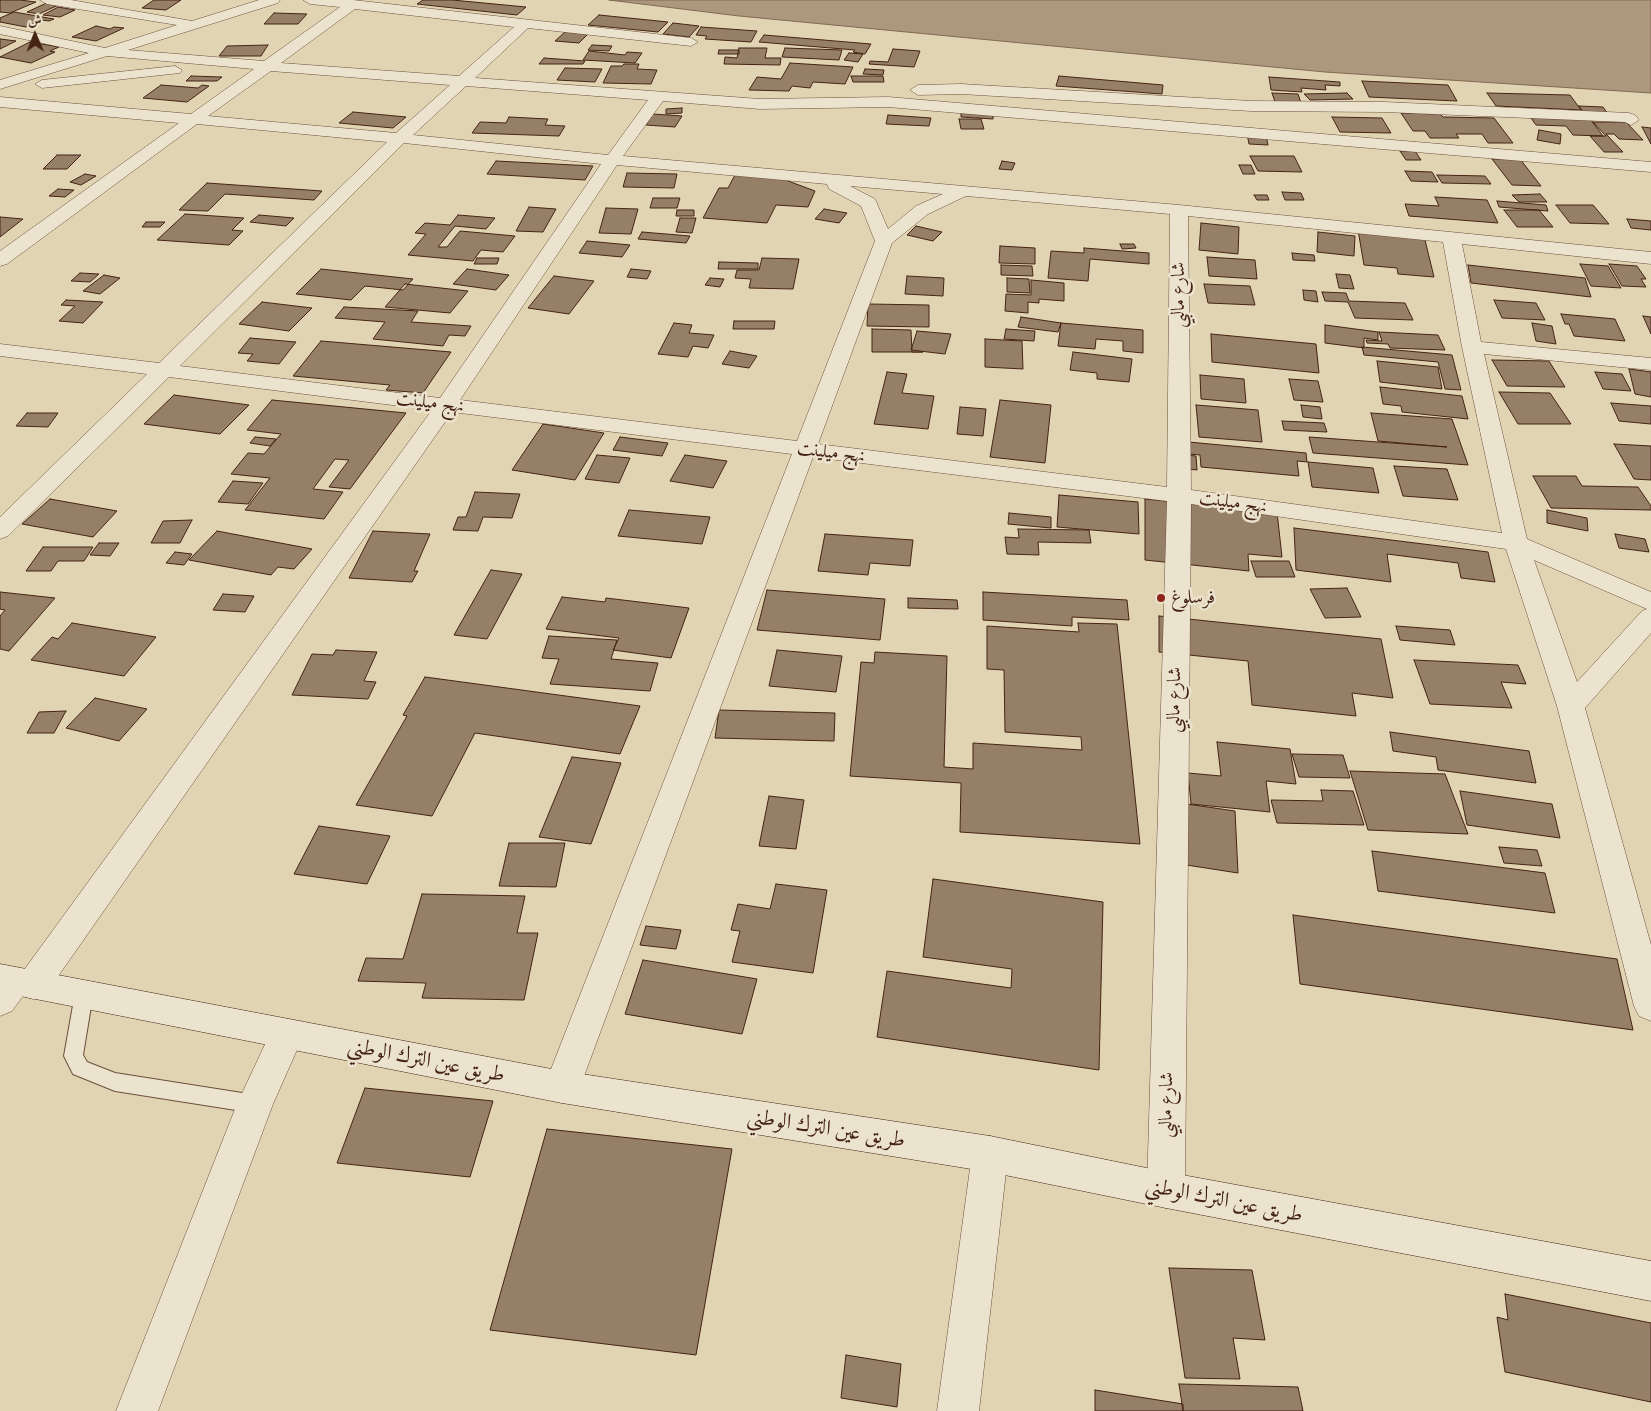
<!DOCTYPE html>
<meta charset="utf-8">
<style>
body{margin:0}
#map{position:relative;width:1651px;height:1411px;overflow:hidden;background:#e0d4b3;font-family:"Gentium Book Plus",Amiri,serif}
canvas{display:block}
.north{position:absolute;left:10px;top:10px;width:50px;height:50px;-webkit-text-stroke:4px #ebe3ce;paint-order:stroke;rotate:359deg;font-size:14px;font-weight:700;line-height:20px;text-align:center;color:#452314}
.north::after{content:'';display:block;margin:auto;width:18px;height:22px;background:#452314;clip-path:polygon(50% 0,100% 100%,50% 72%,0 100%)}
</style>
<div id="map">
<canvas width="1651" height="1411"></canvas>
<div class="north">ش</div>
</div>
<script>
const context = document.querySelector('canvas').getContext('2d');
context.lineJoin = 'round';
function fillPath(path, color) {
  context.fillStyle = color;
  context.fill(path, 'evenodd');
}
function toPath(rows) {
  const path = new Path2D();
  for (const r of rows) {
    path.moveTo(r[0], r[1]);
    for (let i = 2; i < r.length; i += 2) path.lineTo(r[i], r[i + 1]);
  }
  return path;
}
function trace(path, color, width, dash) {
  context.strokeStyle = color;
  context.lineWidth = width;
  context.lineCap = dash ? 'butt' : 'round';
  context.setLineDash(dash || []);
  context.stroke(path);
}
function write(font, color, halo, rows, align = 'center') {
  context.font = font + ' "Gentium Book Plus",Amiri,serif';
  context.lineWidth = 5;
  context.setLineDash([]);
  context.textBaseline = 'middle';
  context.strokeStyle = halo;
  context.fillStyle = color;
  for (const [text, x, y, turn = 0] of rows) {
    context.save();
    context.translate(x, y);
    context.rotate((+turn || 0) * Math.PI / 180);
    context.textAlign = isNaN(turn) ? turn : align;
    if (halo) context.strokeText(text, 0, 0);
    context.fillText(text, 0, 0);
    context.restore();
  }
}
const water = toPath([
 [609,0,1651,0,1651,93,1325,72,739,16,609,0]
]);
const building = toPath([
 [0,0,20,0,36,2,10,13,0,12,0,0],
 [53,0,65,2,39,14,27,12,53,0],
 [154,0,181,0,166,10,142,8,154,0],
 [423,0,452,0,526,7,517,15,417,4,423,0],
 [58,7,75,10,60,17,43,15,58,7],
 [14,12,54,19,49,21,42,20,26,27,0,22,0,18,14,12],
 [274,13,307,14,298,24,264,24,274,13],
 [599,15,668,22,658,32,588,25,599,15],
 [673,23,699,26,689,37,663,34,673,23],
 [96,26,110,29,114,27,124,28,96,41,72,37,96,26],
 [701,27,757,31,751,42,705,39,707,36,696,35,701,27],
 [565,32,588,34,579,43,555,41,565,32],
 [764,35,871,44,865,54,853,52,855,50,759,42,764,35],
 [0,39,16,41,0,49,0,39],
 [30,42,59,47,50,51,55,52,31,63,0,57,30,42],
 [268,45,261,56,219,56,227,46,268,45],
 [592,45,612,46,609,51,588,50,592,45],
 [739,48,767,48,765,58,781,58,780,65,724,64,725,57,737,58,739,48],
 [785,48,842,50,839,60,782,57,785,48],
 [893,49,920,51,914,67,869,64,870,61,888,62,893,49],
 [719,50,739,50,739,54,718,54,719,50],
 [589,51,625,55,627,52,642,53,635,63,583,60,589,51],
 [849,53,863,54,858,62,844,60,849,53],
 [544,58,585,61,583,64,539,64,544,58],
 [790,63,853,67,845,84,813,82,810,88,792,86,789,91,749,90,757,77,781,79,790,63],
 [624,64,639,64,637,69,657,70,651,84,603,83,611,66,622,66,624,64],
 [565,68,602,69,595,82,557,80,565,68],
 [865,69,884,70,883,75,863,74,865,69],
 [191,76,222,77,217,81,186,81,191,76],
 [851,76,883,76,884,82,853,82,851,76],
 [1059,76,1163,85,1162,94,1056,86,1059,76],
 [1269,77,1340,82,1340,86,1325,85,1326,90,1301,88,1302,92,1271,90,1269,77],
 [1362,81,1448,85,1457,101,1369,97,1362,81],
 [161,85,198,88,202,85,209,86,187,102,143,98,161,85],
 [1272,93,1298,94,1301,103,1275,102,1272,93],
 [1347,93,1353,99,1310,100,1304,94,1347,93],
 [1487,93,1570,95,1581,110,1496,106,1487,93],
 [1579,106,1603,107,1608,114,1584,113,1579,106],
 [682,108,682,113,666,114,666,109,682,108],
 [353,112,406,117,393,128,339,123,353,112],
 [961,112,993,114,993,119,961,117,961,112],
 [1401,113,1440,114,1443,117,1494,118,1513,143,1488,143,1482,134,1456,134,1459,138,1430,138,1425,131,1413,131,1401,113],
 [653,114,682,116,675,127,646,125,653,114],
 [888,115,931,118,929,126,886,124,888,115],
 [509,117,548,119,545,125,565,126,559,136,472,133,480,122,506,123,509,117],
 [1332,117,1382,118,1391,133,1340,132,1332,117],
 [1531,118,1591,120,1603,136,1573,135,1566,126,1536,125,1531,118],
 [959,119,981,119,984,129,961,129,959,119],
 [1593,122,1626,122,1643,140,1619,139,1614,134,1606,134,1623,152,1604,152,1590,136,1606,136,1593,122],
 [1642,127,1651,128,1651,144,1642,127],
 [1539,130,1561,134,1560,144,1537,140,1539,130],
 [1247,134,1266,135,1268,145,1249,144,1247,134],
 [1400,151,1415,151,1421,160,1406,160,1400,151],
 [57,155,81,155,67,169,43,169,57,155],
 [1250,156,1294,156,1302,172,1258,171,1250,156],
 [1492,159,1520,159,1541,186,1512,185,1492,159],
 [496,161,593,166,585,180,487,174,496,161],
 [1002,161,1015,163,1012,170,999,169,1002,161],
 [1239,165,1251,165,1255,174,1243,174,1239,165],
 [1405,171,1432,172,1438,182,1411,181,1405,171],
 [627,173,677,174,674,188,623,187,627,173],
 [85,174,96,176,81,185,70,182,85,174],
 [735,175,780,178,815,191,808,207,776,205,767,223,703,218,719,188,728,188,735,175],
 [1437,175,1485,176,1491,184,1442,183,1437,175],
 [207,183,322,191,314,200,225,194,208,211,179,210,207,183],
 [58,189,74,190,65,197,49,196,58,189],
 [1282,192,1301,193,1304,200,1285,200,1282,192],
 [1540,194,1547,202,1519,202,1512,195,1540,194],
 [1254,195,1267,195,1269,200,1257,200,1254,195],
 [1435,197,1487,200,1498,223,1409,216,1405,204,1439,206,1435,197],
 [653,198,680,198,677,208,650,208,653,198],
 [1497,201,1546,205,1548,211,1499,207,1497,201],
 [1556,205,1593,205,1609,224,1570,223,1556,205],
 [529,207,556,209,543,232,516,231,529,207],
 [606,208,638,209,631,234,599,233,606,208],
 [824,209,847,213,839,223,815,219,824,209],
 [677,210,694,210,694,216,676,216,677,210],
 [1504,210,1539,210,1553,227,1517,227,1504,210],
 [185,214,244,218,232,230,243,231,229,245,157,240,185,214],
 [259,215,294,218,286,226,250,222,259,215],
 [458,215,495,218,486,229,455,226,438,247,447,247,460,231,515,236,503,252,481,250,473,261,408,255,426,234,415,233,425,223,450,225,458,215],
 [0,217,23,219,0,237,0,217],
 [680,218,696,218,692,233,676,232,680,218],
 [1627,219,1651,221,1651,230,1631,228,1627,219],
 [146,222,165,222,160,227,142,227,146,222],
 [1201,223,1239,227,1238,254,1199,250,1201,223],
 [916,226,942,232,933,241,907,235,916,226],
 [1358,230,1424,236,1434,277,1398,274,1397,268,1364,265,1358,230],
 [642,232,690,236,686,243,638,239,642,232],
 [1318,232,1355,236,1354,256,1317,252,1318,232],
 [587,241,630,245,622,257,579,253,587,241],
 [1120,244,1134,244,1136,248,1122,249,1120,244],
 [1000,246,1035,248,1035,264,999,263,1000,246],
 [1084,248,1149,253,1149,264,1090,259,1088,281,1048,278,1051,251,1084,253,1084,248],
 [1292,253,1314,255,1315,261,1293,260,1292,253],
 [1207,257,1255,260,1257,279,1209,276,1207,257],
 [477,258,499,258,497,264,474,264,477,258],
 [762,258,799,259,793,289,749,288,751,279,735,278,737,270,759,270,762,258],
 [719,262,758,263,758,269,718,269,719,262],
 [1580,264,1608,266,1621,288,1591,286,1580,264],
 [1609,264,1637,266,1646,279,1641,279,1646,287,1622,286,1609,264],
 [1001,265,1032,266,1033,276,1001,275,1001,265],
 [1468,265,1585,278,1591,297,1471,283,1468,265],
 [321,269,413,279,403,290,365,286,351,300,296,294,321,269],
 [467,269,509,275,496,290,453,284,467,269],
 [631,269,651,271,647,279,627,277,631,269],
 [80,273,99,274,90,282,71,281,80,273],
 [1336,274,1350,275,1354,289,1339,288,1336,274],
 [104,275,120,278,100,294,83,291,104,275],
 [554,276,594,281,569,314,528,308,554,276],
 [907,276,944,278,943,296,905,294,907,276],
 [710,278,724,279,720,287,705,285,710,278],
 [1007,278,1029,279,1030,293,1007,292,1007,278],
 [1031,280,1064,283,1064,301,1039,299,1039,303,1028,302,1028,313,1005,311,1006,294,1031,295,1031,280],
 [405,284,468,291,450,313,385,307,405,284],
 [1204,284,1250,286,1255,305,1208,303,1204,284],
 [1303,290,1316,291,1318,302,1304,300,1303,290],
 [1322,292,1346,293,1349,301,1405,303,1413,320,1355,318,1348,302,1325,301,1322,292],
 [66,300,103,302,83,323,59,321,75,306,61,305,66,300],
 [1494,300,1536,303,1545,320,1502,318,1494,300],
 [262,302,312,308,289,331,239,324,262,302],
 [868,304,929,305,929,327,867,326,868,304],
 [344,307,418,311,411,322,471,326,465,336,449,335,443,346,373,339,385,322,335,318,344,307],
 [1561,314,1615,319,1625,341,1574,336,1569,324,1565,324,1561,314],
 [1643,316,1651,317,1651,334,1643,316],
 [1021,317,1061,323,1058,332,1018,327,1021,317],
 [734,321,775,321,774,329,733,329,734,321],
 [674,323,692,325,689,333,714,335,708,348,693,346,688,357,658,354,674,323],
 [1061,323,1143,330,1143,353,1123,351,1123,341,1096,339,1095,349,1058,346,1061,323],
 [1532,323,1552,326,1556,344,1536,341,1532,323],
 [1325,325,1378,332,1378,340,1364,338,1364,348,1325,343,1325,325],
 [872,329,911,330,912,352,923,352,872,352,872,329],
 [1006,329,1035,331,1034,341,1004,339,1006,329],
 [917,331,951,334,945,354,911,350,917,331],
 [1379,332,1438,335,1445,350,1390,348,1388,344,1367,343,1366,340,1382,341,1379,332],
 [1211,334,1316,344,1319,373,1212,362,1211,334],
 [250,338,296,342,279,364,247,361,253,354,238,353,250,338],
 [985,339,1022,341,1023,369,985,367,985,339],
 [321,341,451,352,423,393,386,390,390,385,293,376,321,341],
 [1362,347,1452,355,1461,390,1445,389,1438,362,1364,355,1362,347],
 [730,351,757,356,749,368,722,364,730,351],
 [1073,352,1132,359,1129,382,1097,379,1097,373,1070,370,1073,352],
 [1492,360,1549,361,1565,387,1507,386,1492,360],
 [1377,361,1438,367,1442,389,1380,382,1377,361],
 [1629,369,1651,372,1651,397,1635,394,1629,369],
 [887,372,907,374,902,393,934,396,928,429,874,424,887,372],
 [1595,372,1622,374,1631,391,1603,389,1595,372],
 [1200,375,1244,379,1246,403,1201,399,1200,375],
 [1289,379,1318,381,1323,402,1294,400,1289,379],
 [1380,387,1462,396,1468,419,1402,412,1401,406,1383,404,1380,387],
 [1499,392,1550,393,1571,424,1518,424,1499,392],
 [174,395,249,405,220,434,144,424,174,395],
 [272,400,406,413,350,489,329,487,349,460,335,459,313,489,343,492,324,519,245,510,270,478,231,474,248,453,264,454,281,434,247,430,272,400],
 [1000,400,1051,405,1045,463,990,457,1000,400],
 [1611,403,1651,406,1651,424,1619,421,1611,403],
 [1196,405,1258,410,1262,442,1199,437,1196,405],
 [1301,405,1320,407,1322,419,1303,417,1301,405],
 [960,407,986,409,983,436,957,434,960,407],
 [27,413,58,413,48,427,16,426,27,413],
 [1371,413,1452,419,1468,465,1313,453,1309,437,1447,447,1378,441,1371,413],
 [1282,421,1324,423,1327,432,1284,430,1282,421],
 [543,424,604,433,575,480,512,470,543,424],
 [255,437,276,439,270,446,250,443,255,437],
 [620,437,668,443,662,456,613,450,620,437],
 [1178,441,1306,453,1307,462,1297,461,1299,476,1201,467,1200,455,1179,453,1178,441],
 [1614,444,1651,446,1651,480,1634,479,1614,444],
 [597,455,630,458,619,483,585,479,597,455],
 [685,455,727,461,713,488,670,481,685,455],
 [1186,455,1196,456,1197,470,1187,469,1186,455],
 [1308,462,1373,468,1379,493,1312,487,1308,462],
 [1394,466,1447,469,1458,500,1403,496,1394,466],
 [1533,476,1576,476,1582,486,1638,487,1651,506,1651,510,1551,508,1533,476],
 [233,481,263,483,248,504,218,502,233,481],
 [475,492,520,494,512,518,483,517,478,531,453,530,458,517,466,517,475,492],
 [1059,495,1138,502,1139,534,1057,527,1059,495],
 [50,499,117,511,93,537,22,524,50,499],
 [1145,499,1277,512,1282,557,1248,554,1249,571,1145,560,1145,499],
 [629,510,710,517,702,544,618,536,629,510],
 [1547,510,1587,518,1588,531,1547,523,1547,510],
 [1009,513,1051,517,1051,528,1008,524,1009,513],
 [192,520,180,543,151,543,163,521,192,520],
 [1294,528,1488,552,1495,582,1461,578,1458,563,1387,554,1391,582,1296,570,1294,528],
 [1018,529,1089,530,1091,543,1038,542,1039,555,1007,554,1005,537,1019,538,1018,529],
 [217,531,312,549,294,569,278,567,271,575,189,560,217,531],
 [373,531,430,534,414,571,418,571,412,582,349,578,373,531],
 [825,534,913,540,910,566,870,563,868,575,818,571,825,534],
 [1615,534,1645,539,1649,552,1619,548,1615,534],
 [99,543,119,543,110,556,90,555,99,543],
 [43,547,93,547,84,561,58,561,51,571,26,571,43,547],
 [175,552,192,554,184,565,166,563,175,552],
 [1251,561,1289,561,1295,577,1256,577,1251,561],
 [491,570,522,574,487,639,454,635,491,570],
 [1347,588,1361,617,1325,618,1310,589,1347,588],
 [767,590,885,599,880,640,757,630,767,590],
 [0,592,55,598,9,651,0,649,0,616,5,610,0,609,0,592],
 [983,592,1127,600,1129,620,1072,617,1072,626,983,620,983,592],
 [223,594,254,596,245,612,213,610,223,594],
 [562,597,605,602,606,598,689,608,671,658,613,650,619,638,546,629,562,597],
 [908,598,957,600,958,609,908,608,908,598],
 [1159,616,1381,639,1393,698,1352,693,1356,716,1252,705,1248,661,1159,652,1159,616],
 [72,623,156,637,124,676,31,660,52,637,58,639,72,623],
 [1078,623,1117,624,1140,844,960,832,961,783,850,776,861,662,874,663,875,652,947,656,944,767,973,769,973,743,1082,750,1081,737,1005,732,1004,670,987,669,987,626,1079,632,1078,623],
 [1396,626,1450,630,1455,645,1400,640,1396,626],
 [549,636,617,640,611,659,658,663,650,691,550,684,559,659,542,658,549,636],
 [336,650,377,652,364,681,376,682,368,699,292,695,312,654,333,655,336,650],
 [777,650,842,656,836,692,769,686,777,650],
 [1414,660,1518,665,1526,684,1501,682,1512,708,1430,704,1414,660],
 [425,677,640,706,620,754,475,733,432,816,356,805,407,716,403,715,425,677],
 [95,698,147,709,119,741,66,728,95,698],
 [719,710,835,713,834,741,715,738,719,710],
 [66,711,54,733,27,733,39,712,66,711],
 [1390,732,1529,751,1536,783,1438,770,1436,757,1393,751,1390,732],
 [1217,742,1290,749,1296,784,1266,781,1270,812,1191,804,1188,773,1221,776,1217,742],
 [1292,754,1343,755,1350,778,1299,777,1292,754],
 [572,757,621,763,591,844,539,837,572,757],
 [1350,771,1445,774,1468,834,1368,830,1350,771],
 [1321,790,1353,791,1364,825,1277,823,1271,800,1323,801,1321,790],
 [1460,791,1552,804,1560,838,1467,825,1460,791],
 [769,796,804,800,796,849,759,846,769,796],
 [1180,803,1235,811,1238,873,1180,864,1180,803],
 [319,826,390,836,367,884,294,874,319,826],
 [509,843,565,843,556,887,499,886,509,843],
 [1499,847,1537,850,1542,866,1504,863,1499,847],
 [1372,851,1545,873,1555,913,1378,891,1372,851],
 [933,879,1103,902,1099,1070,877,1037,887,971,1011,988,1012,969,923,957,933,879],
 [776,884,827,890,813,973,732,962,740,931,731,930,738,904,770,909,776,884],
 [422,894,525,896,517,933,538,933,524,1000,422,998,426,983,358,981,366,958,403,959,422,894],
 [1293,915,1617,959,1633,1030,1300,984,1293,915],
 [646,926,681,930,676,949,640,945,646,926],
 [643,960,757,979,742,1034,625,1014,643,960],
 [365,1088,493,1101,470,1177,337,1163,365,1088],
 [547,1129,732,1149,696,1355,490,1330,547,1129],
 [1169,1268,1252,1270,1265,1340,1233,1338,1240,1379,1185,1378,1169,1268],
 [1505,1294,1651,1323,1651,1402,1505,1372,1497,1317,1508,1320,1505,1294],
 [846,1355,901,1364,897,1407,841,1398,846,1355],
 [1179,1384,1298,1387,1303,1411,1183,1411,1179,1384],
 [1095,1390,1183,1404,1183,1411,1095,1411,1095,1390]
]);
const lane = toPath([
 [84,986,90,988,93,994,83,1055,87,1062,115,1073,255,1095,262,1098,265,1104,262,1110,255,1113,115,1091,73,1074,64,1056,75,994,78,988,84,986]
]);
const street = toPath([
 [40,0,71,0,192,21,259,0,280,0,278,3,128,50,264,61,340,7,310,4,303,0,353,0,691,38,698,42,691,46,528,28,475,78,760,99,888,97,1651,162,1651,172,888,107,760,109,663,101,623,156,1179,205,1651,252,1651,264,1462,244,1481,342,1651,358,1651,370,1484,354,1527,539,1651,592,1651,633,1585,708,1651,945,1651,1021,1639,1016,1634,1006,1557,706,1506,549,1191,504,1185,1190,1179,1203,1166,1208,1153,1203,1147,1190,1167,501,813,457,580,1087,574,1098,562,1103,550,1098,544,1087,792,454,452,412,45,995,33,999,23,996,12,1011,0,1016,0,974,2,971,14,967,24,970,432,410,169,377,8,536,0,539,0,517,147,374,0,356,0,344,159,363,387,142,197,124,7,264,0,266,0,251,179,123,0,107,0,97,191,114,254,69,107,56,0,89,0,80,89,53,0,34,0,26,105,48,177,25,47,4,40,0],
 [355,9,514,27,459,76,281,63,355,9],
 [271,71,450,85,396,133,208,116,271,71],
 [466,86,648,100,608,155,413,135,466,86],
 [404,143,601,164,440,398,180,366,404,143],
 [617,165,827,184,829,189,861,206,875,241,797,441,460,400,617,165],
 [850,186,943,194,916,206,888,229,875,199,850,186],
 [966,196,1170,214,1167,487,818,444,892,243,928,214,966,196],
 [1188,216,1443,242,1462,347,1502,533,1191,490,1188,216],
 [1534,560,1647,609,1642,611,1577,682,1534,560],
 [175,66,182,70,180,73,42,88,35,84,42,80,175,66],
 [961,84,1251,101,1384,102,1629,113,1635,115,1639,120,1631,125,1625,122,1384,112,1251,111,961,94,918,95,910,90,918,85,961,84],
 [287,1019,299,1023,304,1034,273,1104,158,1411,116,1411,237,1104,275,1023,287,1019],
 [990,1136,1003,1142,1008,1154,979,1411,937,1411,972,1154,977,1142,990,1136]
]);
const secondary = toPath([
 [0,964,562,1071,990,1136,1166,1172,1651,1261,1651,1301,1166,1208,990,1172,562,1103,0,992,0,964]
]);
const markers = [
 [1161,598,5,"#8f2418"]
];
const streetNames = [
 ["شارع مالبي",1179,295,-90],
 ["نهج ميلينت",430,403,7],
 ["نهج ميلينت",831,453,7],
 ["نهج ميلينت",1233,503,8],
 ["شارع مالبي",1175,700,-89],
 ["شارع مالبي",1167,1105,-89]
];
const poiNames = [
 ["فرسلوغ",1171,598]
];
const nearStreetnames = [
 ["طريق عين الترك الوطني",426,1061,11],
 ["طريق عين الترك الوطني",826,1129,9],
 ["طريق عين الترك الوطني",1224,1201,11]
];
fillPath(water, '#ab987d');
trace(water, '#826953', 1);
fillPath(building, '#967f67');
trace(building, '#452314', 1);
trace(lane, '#6c4f3c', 2);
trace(street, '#6c4f3c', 1);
trace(secondary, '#452314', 1);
fillPath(lane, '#ebe3ce');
fillPath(street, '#ebe3ce');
fillPath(secondary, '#ebe3ce');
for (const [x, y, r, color] of markers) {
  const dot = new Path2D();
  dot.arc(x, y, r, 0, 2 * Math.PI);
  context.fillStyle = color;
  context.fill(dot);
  trace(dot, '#ebe3ce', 2);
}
write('19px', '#452314', '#ebe3ce', streetNames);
write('19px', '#452314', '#ebe3ce', poiNames, 'left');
write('22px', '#452314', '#ebe3ce', nearStreetnames);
</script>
